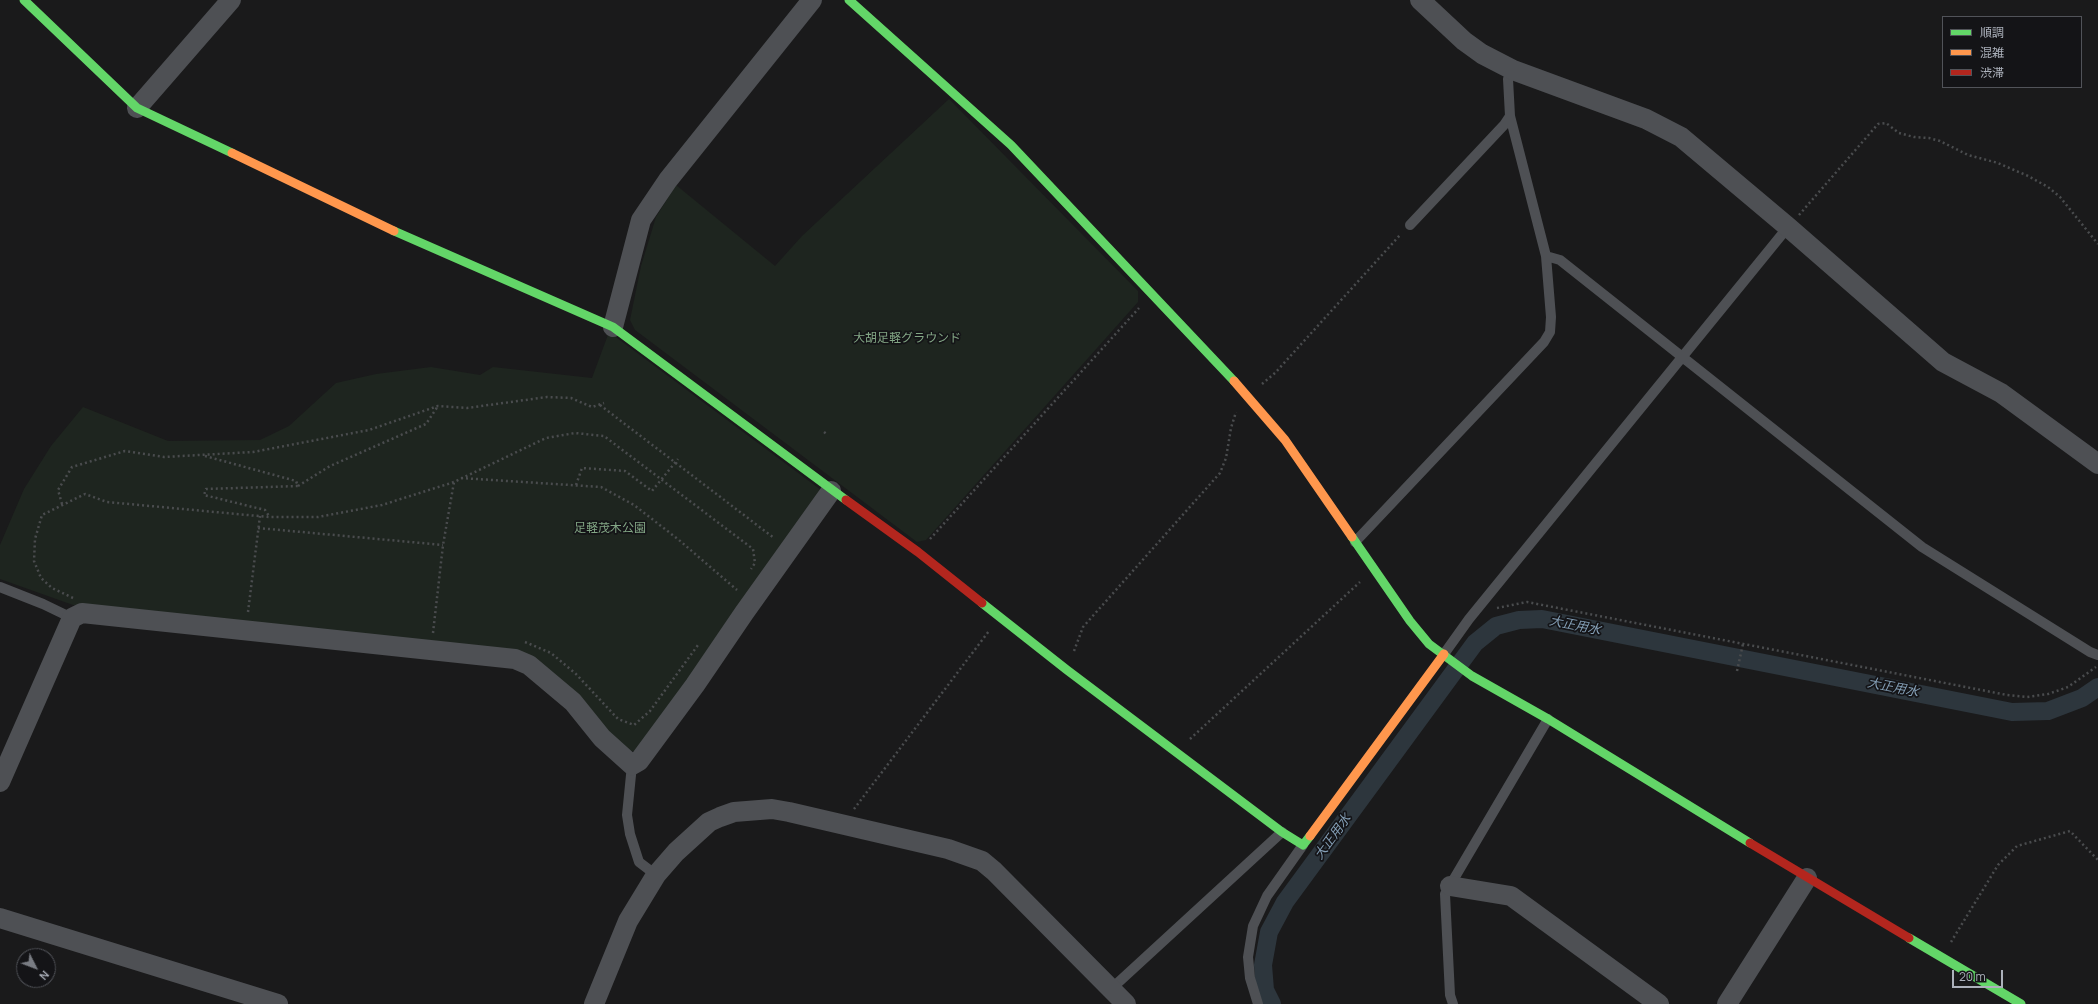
<!DOCTYPE html>
<meta charset="utf-8">
<style>
body{margin:0}
#map{position:relative;width:2098px;height:1004px;overflow:hidden;background:#1a1a1b;font-family:Manrope,"Noto Sans JP",sans-serif}
canvas{display:block}
.legend{position:absolute;left:1942px;top:16px;width:140px;height:72px;box-sizing:border-box;background:#141417;border:1px solid #515359;margin:0;padding:5px 7px;list-style:none;font-size:12px;color:#acb1bb}
.legend li{display:flex;align-items:center;gap:8px;height:20px}
.legend b{width:20px;border:1px solid #515359}
.north{position:absolute;left:16px;top:948px;width:40px;height:40px;box-sizing:border-box;background:#141417;border:1px solid #515359;border-radius:50%;rotate:132deg;font-size:11px;font-weight:700;line-height:16px;text-align:center;color:#acb1bb}
.north::after{content:'';display:block;margin:auto;width:14px;height:18px;background:#797c83;clip-path:polygon(50% 0,100% 100%,50% 72%,0 100%)}
.scale{position:absolute;left:1952px;top:970px;width:51px;height:18px;box-sizing:border-box;border:2px solid #acb1bb;border-top:0;padding-left:5px;font-size:12px;line-height:14px;white-space:nowrap;color:#acb1bb;-webkit-text-stroke:3px #141417;paint-order:stroke}
</style>
<div id="map">
<canvas width="2098" height="1004"></canvas>
<ul class="legend">
<li><b style="height:5px;background:#63d668"></b>順調</li>
<li><b style="height:5px;background:#ff974d"></b>混雑</li>
<li><b style="height:5px;background:#b3261e"></b>渋滞</li>
</ul>
<div class="north">N</div>
<div class="scale">20 m</div>
</div>
<script>
const context = document.querySelector('canvas').getContext('2d');
context.lineJoin = 'round';
function fillPath(path, color) {
  context.fillStyle = color;
  context.fill(path, 'evenodd');
}
function toPath(rows) {
  const path = new Path2D();
  for (const r of rows) {
    path.moveTo(r[0], r[1]);
    for (let i = 2; i < r.length; i += 2) path.lineTo(r[i], r[i + 1]);
  }
  return path;
}
function trace(path, color, width, dash) {
  context.strokeStyle = color;
  context.lineWidth = width;
  context.lineCap = dash ? 'butt' : 'round';
  context.setLineDash(dash || []);
  context.stroke(path);
}
function write(font, color, halo, rows, align = 'center') {
  context.font = font + ' Manrope,"Noto Sans JP",sans-serif';
  context.lineWidth = 3.5;
  context.setLineDash([]);
  context.textBaseline = 'middle';
  context.strokeStyle = halo;
  context.fillStyle = color;
  for (const [text, x, y, turn = 0] of rows) {
    context.save();
    context.translate(x, y);
    context.rotate((+turn || 0) * Math.PI / 180);
    context.textAlign = isNaN(turn) ? turn : align;
    if (halo) context.strokeText(text, 0, 0);
    context.fillText(text, 0, 0);
    context.restore();
  }
}
const green = toPath([
 [949,99,1138,291,1138,302,926,540,917,542,635,330,630,320,641,266,656,217,676,185,775,266,802,236],
 [609,332,825,493,635,752,626,749,516,652,73,605,0,579,0,545,24,489,51,446,83,407,168,441,260,440,289,426,336,383,376,374,431,367,480,375,493,367,592,378]
]);
const canal = toPath([
 [1272,1004,1265,990,1263,965,1269,932,1285,902,1475,643,1496,626,1519,620,1542,619,2012,712,2048,711,2082,698,2098,687]
]);
const path = toPath([
 [1799,215,1878,124,1886,123,1899,133,1914,137,1929,138,1940,141,1968,155,1998,163,2028,176,2048,187,2060,197,2098,244],
 [1262,384,1275,373,1401,234],
 [600,405,774,538],
 [824,432,828,435],
 [205,456,296,481,298,486,206,489,204,495,265,510,269,516],
 [461,478,601,487,634,505,679,540,737,590],
 [576,485,582,468,625,471,652,491,678,459],
 [298,486,330,466,426,424,438,406],
 [62,504,58,490,72,467,125,451,164,457,253,452,369,430,438,406,467,408,547,397,571,398,592,407,604,403],
 [258,528,443,545],
 [930,539,1139,308],
 [73,598,52,588,41,578,34,561,35,539,42,515,85,494,107,502,269,517,318,517,382,505,454,482,546,438,575,433,604,436,753,549,755,563,751,569],
 [1497,608,1527,602,2007,695,2027,697,2048,694,2068,687,2096,667],
 [248,612,260,516],
 [433,633,443,545,454,482],
 [525,642,551,653,576,674,618,719,634,725,650,711,698,645],
 [1074,651,1083,627,1220,473,1226,458,1231,428,1236,412],
 [1737,671,1743,644],
 [1190,739,1360,582],
 [854,809,989,631],
 [1951,942,1998,865,2017,846,2070,831,2098,860]
]);
const lane = toPath([
 [1410,225,1504,125,1510,116],
 [1546,256,1560,260,1922,547,2090,652,2098,655],
 [1355,542,1544,342,1550,332,1551,317,1546,256,1510,116,1508,79,1513,70],
 [0,587,43,604,72,618],
 [1444,654,1469,619,1788,227],
 [632,765,627,815,630,834,639,862,656,875],
 [1110,990,1282,832],
 [1258,1004,1250,978,1248,957,1253,926,1267,896,1303,845],
 [1453,1004,1450,995,1445,894,1548,719]
]);
const street = toPath([
 [1420,0,1464,41,1482,54,1513,70,1646,119,1681,137,1788,227,1943,362,2001,393,2098,464],
 [137,108,231,0],
 [613,327,641,220,668,180,812,0],
 [0,782,72,618,82,613,515,659,529,665,573,702,602,738,632,765,639,761,695,685,744,613,831,491],
 [1450,886,1511,896,1659,1004],
 [0,918,278,1004],
 [594,1004,628,921,656,875,676,852,709,822,720,817,734,812,772,809,789,812,948,849,982,861,994,871,1126,1004],
 [1727,1004,1807,878]
]);
const fast = toPath([
 [24,0,137,108,232,153],
 [849,0,1011,145,1234,381],
 [394,231,613,327,846,500],
 [1352,537,1410,621,1429,644,1472,676,1548,719,1750,843],
 [982,603,1067,670,1282,832,1303,845,1310,836],
 [1909,938,2021,1004]
]);
const slow = toPath([
 [232,153,394,231],
 [1234,381,1285,440,1352,537],
 [1310,836,1444,654]
]);
const jam = toPath([
 [846,500,918,552,982,603],
 [1750,843,1909,938]
]);
const parkNames = [
 ["大胡足軽グラウンド",907,339],
 ["足軽茂木公園",610,529]
];
const waterNames = [
 ["大正用水",1575,626,11],
 ["大正用水",1893,688,11],
 ["大正用水",1333,837,-54]
];
fillPath(green, '#1e251f');
trace(canal, '#2d363d', 18);
trace(path, '#4a4c4e', 2.5, [2, 3]);
trace(lane, '#4e5054', 10);
trace(street, '#4e5054', 20);
trace(fast, '#63d668', 9);
trace(slow, '#ff974d', 9);
trace(jam, '#b3261e', 9);
write('12px', '#83a685', '#141417', parkNames);
write('italic 13px', '#849fb6', '#141417', waterNames);
</script>
